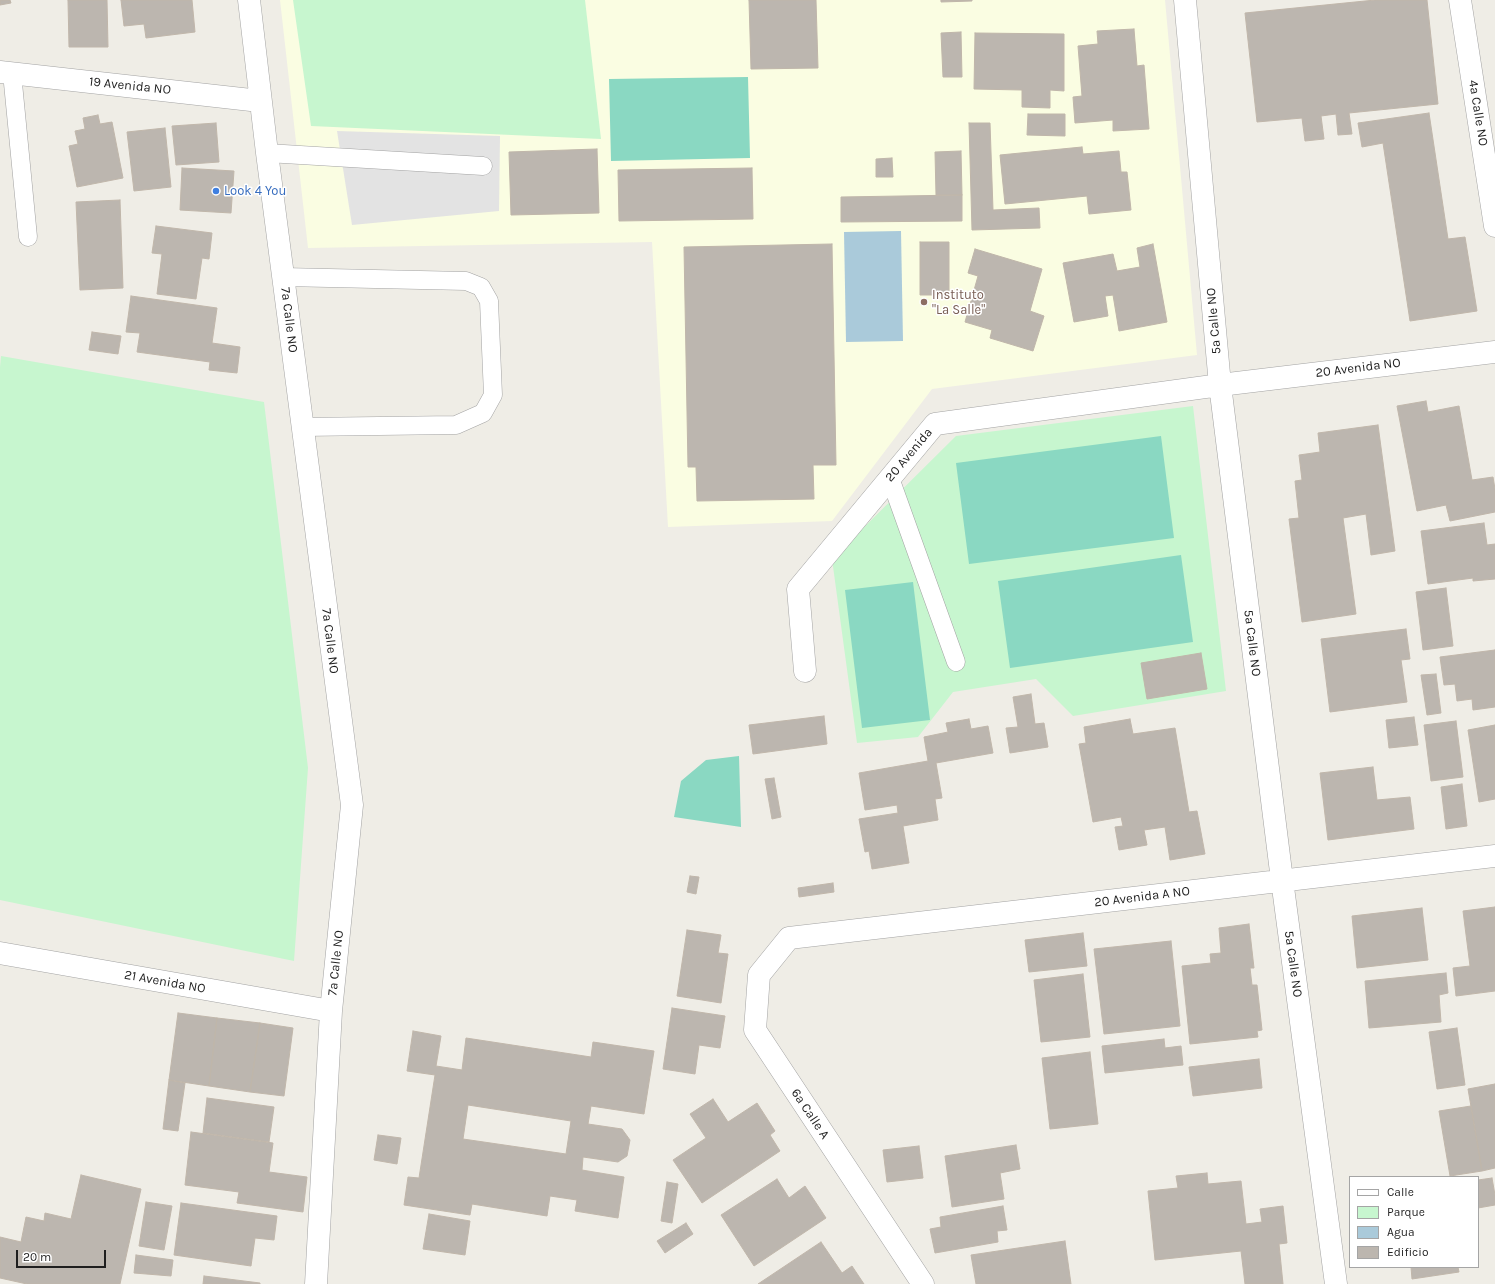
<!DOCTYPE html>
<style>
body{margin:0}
#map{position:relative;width:1495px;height:1284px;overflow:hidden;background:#efede6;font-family:Karla,sans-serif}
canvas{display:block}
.legend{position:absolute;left:1349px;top:1176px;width:130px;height:92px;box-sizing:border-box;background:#fff;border:1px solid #a5a5a5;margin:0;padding:5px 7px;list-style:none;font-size:12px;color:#1f1f1f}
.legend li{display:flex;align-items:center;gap:8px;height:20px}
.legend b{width:20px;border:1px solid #a5a5a5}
.scale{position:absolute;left:16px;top:1250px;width:90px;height:18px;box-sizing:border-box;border:2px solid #1f1f1f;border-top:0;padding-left:5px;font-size:12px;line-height:14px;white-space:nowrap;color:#1f1f1f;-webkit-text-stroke:3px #fff;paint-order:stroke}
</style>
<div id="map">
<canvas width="1495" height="1284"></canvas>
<ul class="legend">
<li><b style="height:5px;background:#fff"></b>Calle</li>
<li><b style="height:11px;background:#c7f6cf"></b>Parque</li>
<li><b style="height:11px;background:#aacada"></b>Agua</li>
<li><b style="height:11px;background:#bcb6af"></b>Edificio</li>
</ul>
<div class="scale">20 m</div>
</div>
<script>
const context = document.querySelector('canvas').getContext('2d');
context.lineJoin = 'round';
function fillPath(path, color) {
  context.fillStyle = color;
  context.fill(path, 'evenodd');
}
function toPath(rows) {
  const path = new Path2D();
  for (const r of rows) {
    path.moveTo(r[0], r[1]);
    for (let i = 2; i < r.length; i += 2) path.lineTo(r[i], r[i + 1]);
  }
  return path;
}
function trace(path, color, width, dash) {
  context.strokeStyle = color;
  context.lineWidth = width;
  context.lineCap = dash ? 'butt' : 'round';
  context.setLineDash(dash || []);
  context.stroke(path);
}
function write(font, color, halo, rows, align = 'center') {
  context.font = font + ' Karla,sans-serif';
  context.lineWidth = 3;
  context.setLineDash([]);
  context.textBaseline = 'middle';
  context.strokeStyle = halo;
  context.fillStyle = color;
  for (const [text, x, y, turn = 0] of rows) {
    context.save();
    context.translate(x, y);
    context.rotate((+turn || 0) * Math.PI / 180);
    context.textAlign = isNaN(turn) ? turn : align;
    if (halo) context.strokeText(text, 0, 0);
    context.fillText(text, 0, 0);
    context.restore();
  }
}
const education = toPath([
 [280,0,1165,0,1197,355,932,389,832,521,668,527,652,242,308,248]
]);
const park = toPath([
 [293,0,585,0,601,139,311,126],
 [1,356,264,402,308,768,294,961,0,900,0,367],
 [1193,406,1226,691,1073,716,1036,679,953,692,918,737,857,743,832,559,956,436]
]);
const pitch = toPath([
 [748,77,750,158,611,161,609,79],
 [1161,436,1174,538,969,564,956,463],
 [1181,555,1193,642,1010,668,998,581],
 [913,582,930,720,862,728,845,590],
 [739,756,741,827,674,817,681,781,706,760]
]);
const parking = toPath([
 [337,131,500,136,499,211,352,225]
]);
const water = toPath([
 [901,231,903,341,846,342,844,232]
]);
const building = toPath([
 [0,0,10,0,11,3,0,5,0,0],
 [68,0,107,0,108,47,69,47,68,0],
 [121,0,192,0,195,32,146,38,144,24,124,26,121,0],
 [749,0,816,0,818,68,751,69,749,0],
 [941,0,972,0,972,1,941,2,941,0],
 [1375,0,1427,0,1438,104,1349,113,1352,134,1338,135,1336,114,1321,116,1324,139,1305,141,1302,118,1257,122,1245,13,1375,0],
 [1134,29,1137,66,1144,65,1149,129,1113,131,1113,120,1075,123,1073,97,1082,96,1078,46,1098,44,1097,31,1134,29],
 [961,32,962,77,943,77,941,33,961,32],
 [975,33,1064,34,1064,91,1050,90,1050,108,1022,107,1022,90,974,89,975,33],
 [1429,113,1448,239,1465,237,1477,311,1410,321,1383,143,1362,147,1358,123,1429,113],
 [1028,114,1065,114,1065,136,1027,135,1028,114],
 [98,115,100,124,112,122,123,178,77,187,69,146,78,144,75,131,85,129,83,118,98,115],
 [216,123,219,162,176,165,172,126,216,123],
 [969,123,990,123,993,210,1039,208,1040,228,972,230,969,123],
 [165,128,171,187,134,191,127,132,165,128],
 [1082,147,1083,154,1119,151,1121,172,1127,172,1131,210,1089,214,1087,196,1005,204,1000,155,1082,147],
 [597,149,599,213,511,215,509,152,597,149],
 [961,151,962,195,936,195,935,152,961,151],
 [892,158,893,177,876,177,876,159,892,158],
 [182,168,234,171,231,213,180,210,182,168],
 [752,168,753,219,619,221,618,170,752,168],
 [962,195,962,221,841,222,841,197,962,195],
 [120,200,123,288,80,290,76,202,120,200],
 [156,226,212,233,209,259,202,258,196,299,157,294,162,254,152,253,156,226],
 [920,242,949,242,949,295,920,295,920,242],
 [832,244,836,465,813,465,814,499,697,501,696,467,688,467,684,247,832,244],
 [1153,244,1167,322,1119,331,1113,295,1105,296,1108,316,1074,322,1063,263,1113,254,1117,271,1140,267,1137,248,1153,244],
 [975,249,1042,269,1030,311,1044,316,1033,351,990,338,992,330,965,322,978,276,968,273,975,249],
 [131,296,217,308,212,343,240,347,237,373,209,370,210,362,137,352,140,333,126,332,131,296],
 [92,332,121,336,118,354,89,350,92,332],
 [1426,401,1428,412,1459,406,1472,480,1493,477,1495,489,1495,512,1450,521,1446,505,1417,511,1397,406,1426,401],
 [1378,425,1395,551,1371,555,1366,514,1343,518,1356,614,1302,622,1289,519,1299,518,1295,481,1302,480,1299,455,1320,452,1318,433,1378,425],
 [1484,523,1487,545,1495,544,1495,579,1473,581,1473,578,1428,584,1421,531,1484,523],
 [1446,588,1453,646,1423,650,1416,592,1446,588],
 [1406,629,1410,659,1401,660,1407,702,1330,712,1321,639,1406,629],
 [1495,650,1495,707,1473,710,1472,699,1457,701,1455,684,1444,685,1440,657,1495,650],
 [1201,653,1207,689,1147,699,1141,663,1201,653],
 [1436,674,1441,713,1427,715,1421,675,1436,674],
 [1031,694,1035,724,1044,723,1048,747,1010,753,1006,728,1018,727,1013,697,1031,694],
 [824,716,827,744,753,754,749,725,824,716],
 [1414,717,1418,745,1389,748,1386,720,1414,717],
 [969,719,971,729,988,726,993,753,936,763,942,798,935,799,938,820,903,826,909,863,872,869,869,851,865,852,859,819,898,813,897,805,865,810,859,773,928,761,924,737,948,732,946,723,969,719],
 [1130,719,1133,734,1175,728,1189,812,1197,811,1205,854,1170,860,1165,827,1144,830,1147,845,1119,850,1115,827,1123,826,1121,817,1093,822,1079,744,1086,743,1084,727,1130,719],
 [1456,721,1463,777,1431,781,1424,725,1456,721],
 [1495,725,1495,799,1479,802,1468,730,1495,725],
 [1373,767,1377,800,1410,797,1414,829,1328,840,1320,773,1373,767],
 [774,778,781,817,772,819,765,779,774,778],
 [1462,784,1467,826,1446,829,1441,787,1462,784],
 [690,876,699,877,696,894,687,892,690,876],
 [833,883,834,892,799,897,798,888,833,883],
 [1495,907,1495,991,1456,996,1453,968,1470,966,1463,911,1495,907],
 [1422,908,1428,960,1357,968,1352,916,1422,908],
 [1249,924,1254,968,1250,968,1252,985,1257,985,1262,1030,1257,1031,1258,1037,1190,1044,1182,966,1211,963,1210,954,1221,953,1219,928,1249,924],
 [687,930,721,935,718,953,728,954,721,1003,677,996,687,930],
 [1083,933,1087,966,1029,972,1025,940,1083,933],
 [1171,941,1180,1026,1104,1034,1094,949,1171,941],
 [1446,973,1448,993,1439,995,1441,1022,1369,1028,1365,981,1446,973],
 [1083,974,1090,1037,1041,1042,1034,980,1083,974],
 [672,1008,725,1016,720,1048,699,1045,695,1074,663,1069,672,1008],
 [178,1013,217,1018,209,1086,169,1080,178,1013],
 [217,1018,260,1023,250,1092,209,1086,217,1018],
 [260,1023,293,1028,284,1096,250,1092,260,1023],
 [1457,1028,1465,1085,1437,1089,1429,1032,1457,1028],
 [413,1031,441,1036,436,1066,462,1070,466,1038,591,1057,593,1042,654,1051,644,1114,591,1106,588,1124,622,1129,630,1140,627,1156,618,1162,583,1157,582,1170,624,1177,618,1218,575,1211,577,1200,550,1196,547,1216,472,1204,470,1215,404,1205,408,1177,419,1178,435,1075,407,1071,413,1031],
 [468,1105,571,1121,566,1154,463,1139,468,1105],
 [1164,1039,1165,1048,1181,1046,1183,1065,1105,1073,1102,1046,1164,1039],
 [1090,1052,1098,1124,1050,1129,1042,1058,1090,1052],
 [1259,1059,1262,1088,1193,1096,1189,1067,1259,1059],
 [169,1080,185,1083,178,1131,163,1129,169,1080],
 [1495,1084,1495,1168,1482,1171,1468,1089,1495,1084],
 [207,1098,274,1107,269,1142,203,1133,207,1098],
 [713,1099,728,1122,757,1103,775,1131,770,1135,780,1151,702,1203,673,1160,706,1138,690,1114,713,1099],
 [1471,1106,1482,1171,1450,1176,1439,1111,1471,1106],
 [191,1132,273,1143,269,1172,307,1177,303,1212,237,1203,239,1192,185,1185,191,1132],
 [378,1135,401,1138,397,1164,374,1160,378,1135],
 [1016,1145,1020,1169,1000,1173,1004,1199,952,1207,945,1156,1016,1145],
 [919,1146,923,1178,887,1182,883,1150,919,1146],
 [1207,1173,1208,1184,1241,1181,1246,1224,1262,1222,1260,1209,1283,1206,1287,1243,1279,1244,1283,1284,1245,1284,1241,1251,1155,1260,1148,1191,1178,1188,1176,1176,1207,1173],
 [81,1175,141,1189,120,1284,27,1284,0,1278,0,1237,21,1242,26,1217,44,1221,45,1213,71,1219,81,1175],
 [1492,1178,1495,1195,1495,1205,1478,1208,1478,1180,1492,1178],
 [777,1179,789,1198,805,1186,826,1218,754,1266,721,1215,777,1179],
 [667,1182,678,1184,672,1223,661,1221,667,1182],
 [146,1202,172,1206,164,1250,139,1246,146,1202],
 [181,1203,277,1216,274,1240,255,1238,251,1266,174,1255,181,1203],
 [1003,1206,1007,1230,997,1231,998,1242,935,1253,930,1229,941,1227,940,1217,1003,1206],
 [429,1214,470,1221,465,1255,423,1249,429,1214],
 [686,1223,693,1234,665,1253,657,1241,686,1223],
 [1065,1241,1071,1284,976,1284,971,1255,1065,1241],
 [821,1242,842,1273,852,1266,864,1284,758,1284,821,1242],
 [136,1255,173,1260,171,1276,134,1273,136,1255],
 [1411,1267,1458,1267,1459,1272,1412,1279,1411,1267],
 [204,1276,260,1283,260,1284,203,1284,204,1276]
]);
const lane = toPath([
 [12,73,28,237],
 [267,153,483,166],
 [283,277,466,281,481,287,489,301,493,395,483,413,456,425,302,427],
 [890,478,956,662]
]);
const street = toPath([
 [249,0,267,153,352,805,331,1011,316,1284],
 [1185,0,1220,385,1282,880,1336,1284],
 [1460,0,1495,226],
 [0,72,260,101],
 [805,671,798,589,935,424,1220,385,1495,352],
 [0,953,331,1011],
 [923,1284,755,1030,759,975,789,938,1495,856]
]);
const markers = [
 [216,191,4,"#3f7fe0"],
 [924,302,4,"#8d6e63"]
];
const streetNames = [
 ["19 Avenida NO",130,86,6],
 ["4a Calle NO",1478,113,81],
 ["7a Calle NO",289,320,83],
 ["5a Calle NO",1214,321,-95],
 ["20 Avenida NO",1358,368,-7],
 ["20 Avenida",909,455,-50],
 ["7a Calle NO",330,641,83],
 ["5a Calle NO",1252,643,83],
 ["20 Avenida A NO",1142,897,-7],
 ["7a Calle NO",336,963,-84],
 ["5a Calle NO",1293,964,82],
 ["21 Avenida NO",165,982,10],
 ["6a Calle A",810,1114,56]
];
const shopNames = [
 ["Look 4 You",224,191]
];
const educationNames = [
 ["Instituto",932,295],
 ["\"La Salle\"",932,310]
];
fillPath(education, '#fafde2');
fillPath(park, '#c7f6cf');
fillPath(pitch, '#8ad8c2');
fillPath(parking, '#e3e3e3');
fillPath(water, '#aacada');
fillPath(building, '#bcb6af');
trace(building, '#c0b6aa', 1);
trace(lane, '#a3a3a3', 19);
trace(street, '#a3a3a3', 23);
trace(lane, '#fff', 18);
trace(street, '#fff', 22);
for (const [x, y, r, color] of markers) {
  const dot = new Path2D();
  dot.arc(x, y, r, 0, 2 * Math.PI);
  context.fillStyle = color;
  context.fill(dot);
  trace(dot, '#fff', 1.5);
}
write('13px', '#1f1f1f', '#fff', streetNames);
write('13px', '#366cbe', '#fff', shopNames, 'left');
write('13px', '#785e54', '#fff', educationNames, 'left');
</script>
